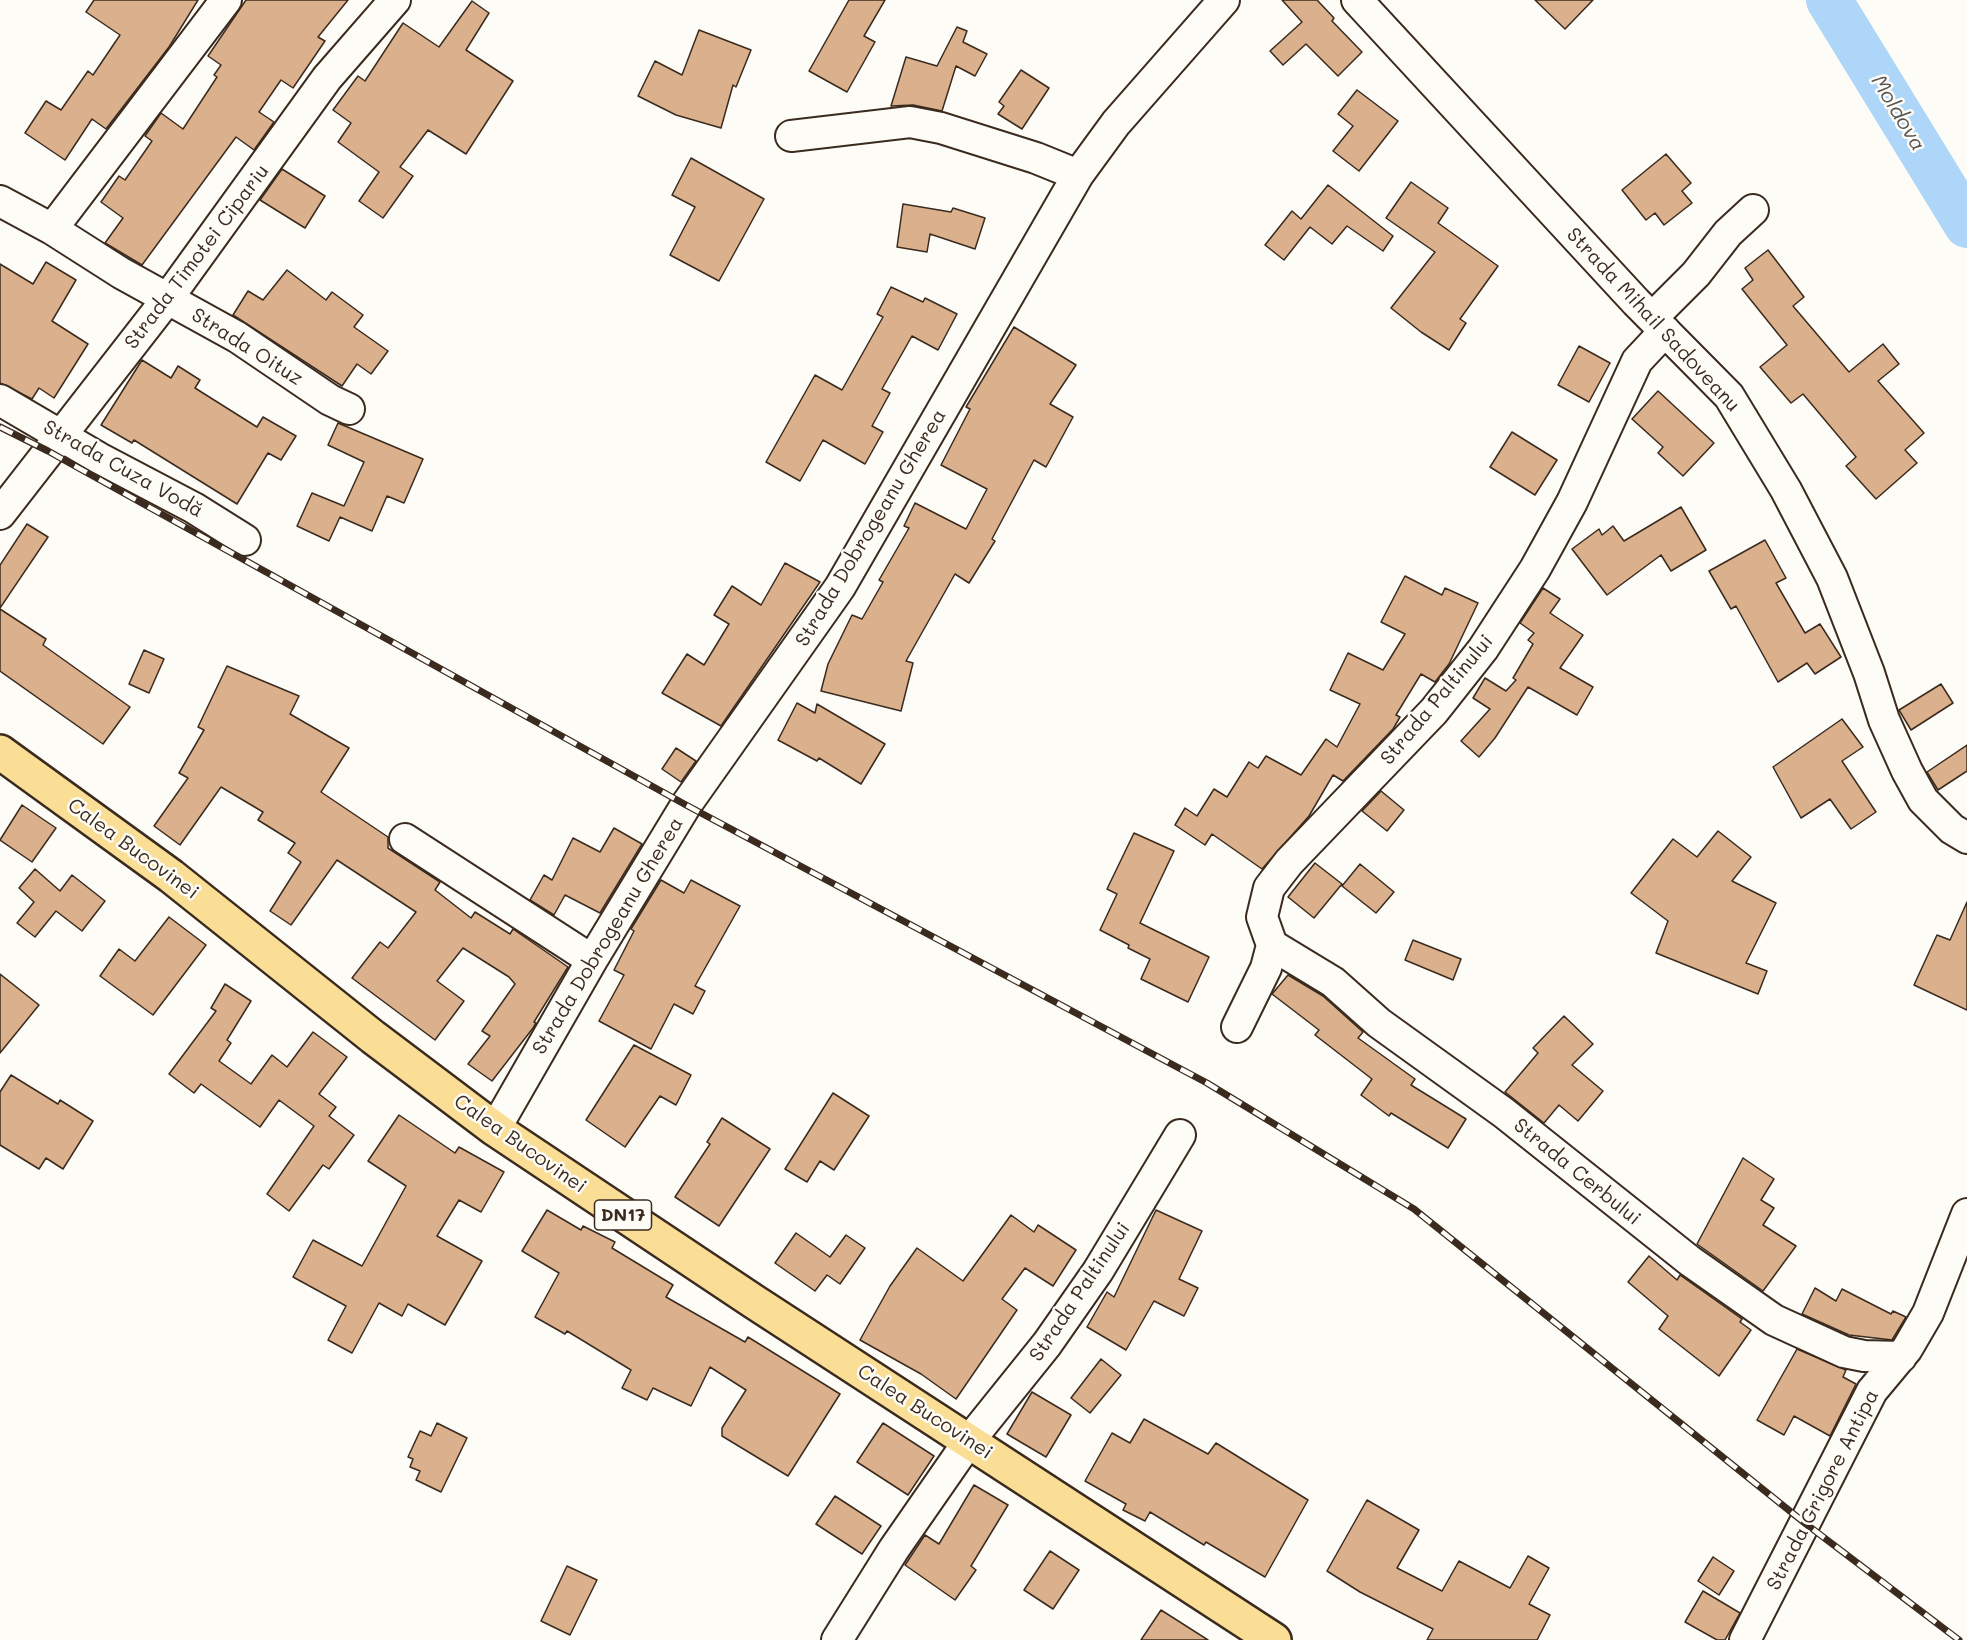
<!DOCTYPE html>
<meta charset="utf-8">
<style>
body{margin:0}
canvas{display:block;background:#fdfcf7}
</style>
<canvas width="1967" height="1640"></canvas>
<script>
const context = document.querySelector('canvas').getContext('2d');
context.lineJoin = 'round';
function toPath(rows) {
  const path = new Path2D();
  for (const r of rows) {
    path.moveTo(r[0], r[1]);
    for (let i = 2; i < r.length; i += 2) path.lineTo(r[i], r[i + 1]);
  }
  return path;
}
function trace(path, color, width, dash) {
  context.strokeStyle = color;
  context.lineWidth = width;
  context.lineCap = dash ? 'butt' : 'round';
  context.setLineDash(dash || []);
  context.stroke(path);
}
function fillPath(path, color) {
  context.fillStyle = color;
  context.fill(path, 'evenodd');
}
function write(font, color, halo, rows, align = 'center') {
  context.font = font + ' Mali,sans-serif';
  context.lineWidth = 5;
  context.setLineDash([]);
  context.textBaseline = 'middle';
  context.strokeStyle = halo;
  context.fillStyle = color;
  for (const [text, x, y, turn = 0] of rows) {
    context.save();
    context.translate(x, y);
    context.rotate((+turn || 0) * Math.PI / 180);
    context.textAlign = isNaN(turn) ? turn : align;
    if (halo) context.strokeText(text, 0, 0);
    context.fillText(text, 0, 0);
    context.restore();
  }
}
const river = toPath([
 [1829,0,1967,225]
]);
const building = toPath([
 [94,0,198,0,169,47,106,129,92,119,65,160,25,133,46,101,61,110,88,71,93,75,120,35,86,12,94,0],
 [246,0,348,0,318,37,325,41,293,88,281,80,259,112,274,122,254,150,236,137,142,265,105,243,123,218,101,202,119,176,125,180,152,141,145,136,161,113,183,129,217,77,214,75,221,65,208,56,246,0],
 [849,0,885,0,864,36,875,42,847,92,809,71,849,0],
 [1282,0,1317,0,1334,18,1332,21,1362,52,1338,76,1306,44,1283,65,1270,51,1302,22,1282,0],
 [1535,0,1593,0,1565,29,1535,0],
 [472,1,489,13,466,50,513,81,466,154,428,130,400,167,413,176,383,218,359,201,379,172,338,142,351,123,333,110,358,76,365,81,403,23,439,47,472,1],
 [957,27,967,31,963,42,987,54,975,76,956,66,942,111,913,105,891,106,906,57,937,66,957,27],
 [699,30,751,50,736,87,733,85,721,128,676,115,638,96,655,61,682,75,699,30],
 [1021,70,1049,88,1022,129,998,114,1004,106,999,102,1021,70],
 [1357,90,1398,121,1359,171,1333,151,1353,126,1338,114,1357,90],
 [1666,154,1691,183,1682,191,1692,203,1664,225,1655,213,1646,220,1622,190,1666,154],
 [691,158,764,199,719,281,670,255,695,207,672,195,691,158],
 [282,169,325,196,305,228,260,200,282,169],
 [1411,182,1448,208,1438,223,1498,266,1460,319,1466,323,1449,350,1421,332,1391,308,1435,252,1386,218,1411,182],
 [1328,185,1393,236,1383,251,1347,226,1332,244,1310,227,1284,260,1265,245,1292,211,1301,219,1328,185],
 [903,204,951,212,953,208,985,218,975,249,930,234,927,252,897,247,903,204],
 [1768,250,1804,297,1793,306,1849,372,1883,344,1899,364,1878,381,1924,433,1905,450,1917,463,1876,499,1846,466,1856,457,1803,394,1791,403,1760,367,1787,345,1742,289,1753,280,1745,268,1768,250],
 [46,262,76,280,52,321,88,344,54,398,39,388,32,399,0,383,0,264,33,284,46,262],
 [287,270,326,300,332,292,363,315,354,327,388,351,371,374,357,364,342,386,233,315,248,291,263,300,287,270],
 [891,287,923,302,925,298,957,314,938,350,912,336,882,389,890,393,872,426,883,432,865,464,823,440,800,481,766,462,815,375,842,390,883,317,877,314,891,287],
 [1014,327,1076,365,1050,404,1073,417,1046,467,1034,460,992,539,995,541,969,583,955,574,906,661,913,663,901,711,821,691,828,664,852,615,862,619,883,582,879,580,909,528,904,526,915,503,966,529,987,489,941,465,970,409,966,407,1014,327],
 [1579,346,1610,363,1589,402,1558,385,1579,346],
 [142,360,171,378,178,366,200,380,195,388,257,427,263,417,296,436,281,460,268,453,237,504,134,440,132,443,101,425,142,360],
 [1658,391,1714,443,1683,476,1658,453,1663,447,1632,419,1658,391],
 [338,423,423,459,404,503,387,496,372,531,340,517,329,541,297,526,312,493,344,506,364,462,328,445,338,423],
 [1512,432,1557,460,1535,495,1490,467,1512,432],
 [1681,507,1706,550,1671,571,1661,555,1607,595,1572,549,1599,529,1602,535,1613,526,1624,541,1681,507],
 [27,524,48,537,0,608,0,565,27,524],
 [1765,540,1786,578,1776,583,1805,633,1820,624,1841,657,1815,674,1807,663,1778,682,1736,606,1731,609,1709,571,1765,540],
 [785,563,820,582,721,726,662,693,687,654,704,665,729,624,714,615,732,586,761,605,785,563],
 [1405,576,1442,595,1445,588,1478,603,1449,664,1435,682,1421,674,1396,715,1400,717,1393,729,1343,781,1333,775,1309,816,1262,869,1212,834,1205,845,1175,825,1185,808,1197,816,1214,789,1227,797,1249,762,1258,768,1266,756,1301,775,1326,739,1337,747,1360,704,1330,690,1348,653,1383,670,1405,634,1381,622,1405,576],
 [1543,588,1560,599,1550,613,1583,635,1560,668,1593,687,1577,715,1528,687,1495,738,1479,757,1461,741,1490,709,1473,698,1485,678,1506,691,1516,680,1513,678,1533,644,1528,640,1534,633,1520,623,1543,588],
 [0,609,46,639,43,645,130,707,103,744,0,671,0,609],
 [144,650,164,659,149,693,129,684,144,650],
 [227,666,299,696,290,714,349,748,321,792,388,837,388,848,440,882,435,890,471,918,475,912,510,934,513,929,568,967,534,1022,536,1023,533,1028,492,1081,468,1064,490,1036,482,1031,515,984,509,977,463,948,437,981,464,1001,435,1040,352,978,380,942,388,948,416,912,337,860,291,925,270,911,301,862,288,853,295,843,258,820,263,812,221,787,180,845,154,826,188,778,179,773,204,730,198,727,227,666],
 [1941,684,1953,703,1911,730,1899,710,1941,684],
 [797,703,815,713,817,704,885,744,861,784,819,758,817,761,778,740,797,703],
 [1842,719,1863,747,1842,761,1876,812,1851,829,1830,799,1801,818,1773,767,1842,719],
 [1967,745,1967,771,1938,790,1927,772,1967,745],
 [676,748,696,761,681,782,662,769,676,748],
 [1381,791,1404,810,1387,831,1362,811,1381,791],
 [22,805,56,828,32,862,0,840,22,805],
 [614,828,642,844,600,913,565,895,554,915,530,900,544,875,552,880,573,838,600,852,614,828],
 [1718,831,1751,857,1732,881,1776,903,1746,963,1767,971,1758,994,1656,953,1668,921,1631,893,1673,839,1697,857,1718,831],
 [1134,833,1174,851,1140,923,1209,957,1188,1002,1141,979,1150,959,1128,948,1129,945,1100,930,1117,894,1107,889,1134,833],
 [1315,863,1342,884,1314,918,1288,897,1315,863],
 [1360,864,1394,892,1376,913,1342,886,1360,864],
 [35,869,60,891,72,875,105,901,82,931,56,911,35,937,17,923,34,902,19,888,35,869],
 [661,880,684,893,691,880,740,906,695,986,705,991,693,1014,674,1004,651,1049,599,1021,624,975,614,970,634,931,631,929,661,880],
 [1967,902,1967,1010,1914,985,1937,935,1950,940,1967,902],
 [169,917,206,945,153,1015,100,976,119,949,135,961,169,917],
 [1413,940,1461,959,1453,980,1405,960,1413,940],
 [0,974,39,1005,0,1053,0,974],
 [1288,975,1323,996,1363,1032,1358,1038,1415,1079,1411,1085,1466,1119,1448,1148,1391,1113,1389,1116,1361,1095,1372,1079,1315,1035,1319,1030,1272,994,1288,975],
 [225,984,251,1001,227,1040,231,1043,219,1061,251,1084,272,1055,287,1067,313,1032,347,1057,319,1094,336,1107,329,1116,354,1135,329,1169,323,1165,289,1211,267,1194,314,1126,279,1100,260,1127,201,1084,194,1093,169,1074,216,1011,211,1008,225,984],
 [1564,1016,1593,1044,1572,1065,1603,1091,1578,1121,1559,1105,1544,1123,1505,1092,1538,1053,1533,1048,1564,1016],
 [634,1045,691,1075,676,1105,660,1096,625,1147,586,1120,634,1045],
 [11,1075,58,1104,60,1100,93,1121,63,1169,46,1158,39,1169,0,1145,0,1092,11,1075],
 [833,1093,869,1116,834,1170,820,1161,807,1182,785,1169,833,1093],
 [399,1115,455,1153,459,1147,504,1172,481,1212,459,1200,437,1236,482,1261,445,1325,408,1304,402,1316,379,1303,352,1353,328,1340,346,1306,293,1277,313,1240,362,1266,406,1186,368,1161,399,1115],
 [722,1118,770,1149,719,1226,675,1197,710,1144,707,1142,722,1118],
 [1743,1158,1774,1179,1761,1200,1774,1208,1763,1225,1796,1246,1763,1291,1697,1244,1743,1158],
 [547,1210,581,1230,583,1226,615,1242,612,1248,673,1285,666,1297,745,1342,748,1337,840,1394,788,1476,722,1436,722,1428,746,1390,710,1367,691,1406,653,1388,647,1400,622,1388,631,1370,567,1331,565,1334,535,1317,559,1273,522,1251,547,1210],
 [1156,1210,1202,1231,1179,1279,1198,1288,1184,1316,1154,1301,1126,1350,1087,1327,1107,1292,1114,1297,1156,1210],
 [1011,1215,1034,1232,1038,1225,1076,1250,1053,1286,1025,1268,1002,1299,1017,1310,956,1399,921,1374,860,1340,890,1286,917,1248,963,1281,1011,1215],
 [796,1233,830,1257,846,1235,865,1248,840,1284,827,1275,815,1291,775,1263,796,1233],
 [1649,1256,1677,1280,1680,1275,1742,1319,1740,1322,1751,1330,1719,1376,1659,1329,1668,1316,1628,1282,1649,1256],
 [1815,1288,1836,1301,1842,1289,1891,1314,1893,1311,1906,1317,1892,1340,1849,1335,1802,1314,1815,1288],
 [1797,1349,1846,1370,1843,1377,1856,1384,1830,1436,1794,1416,1784,1435,1757,1420,1797,1349],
 [1101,1359,1121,1375,1090,1413,1071,1398,1101,1359],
 [1032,1392,1071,1415,1046,1457,1007,1434,1032,1392],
 [1144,1419,1208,1454,1216,1443,1308,1500,1265,1577,1206,1542,1204,1545,1150,1512,1145,1521,1123,1510,1126,1504,1085,1481,1112,1433,1130,1443,1144,1419],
 [437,1423,467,1438,441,1492,416,1480,420,1471,410,1467,413,1459,408,1457,420,1431,431,1436,437,1423],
 [883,1423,934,1456,908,1495,857,1462,883,1423],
 [974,1485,1008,1505,971,1566,976,1570,955,1600,905,1565,925,1535,939,1544,974,1485],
 [835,1496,881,1526,862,1554,816,1524,835,1496],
 [1367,1500,1419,1530,1397,1568,1442,1591,1459,1561,1510,1588,1528,1556,1549,1568,1529,1604,1550,1615,1537,1640,1427,1640,1433,1629,1360,1592,1327,1571,1367,1500],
 [1050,1551,1079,1570,1053,1609,1024,1590,1050,1551],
 [1713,1557,1734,1571,1719,1595,1698,1581,1713,1557],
 [567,1566,597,1580,570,1635,541,1621,567,1566],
 [1703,1591,1740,1613,1725,1640,1717,1640,1685,1622,1703,1591],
 [1161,1610,1208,1640,1141,1640,1161,1610]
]);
const street = toPath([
 [1357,0,1636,302,1729,396,1786,490,1832,578,1869,673,1884,720,1907,771,1923,800,1952,829,1967,838],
 [791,136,910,122,941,128,1036,158,1078,175],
 [0,201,52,229,121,273,237,337,330,400,349,409],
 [52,229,226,0],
 [1652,318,1696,274,1728,233,1753,210],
 [0,400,99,458,194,508,245,540],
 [0,514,168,298,327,78,395,0],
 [405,839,592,960],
 [1272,945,1333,982,1379,1023,1504,1113,1690,1261,1774,1320,1844,1352,1864,1356,1901,1357],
 [1237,1027,1266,968,1272,945,1262,917,1269,888,1289,862,1434,711,1483,649,1535,569,1572,502,1637,361,1665,331],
 [495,1129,592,960,686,805,840,587,1078,175,1116,123,1224,0],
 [837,1640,894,1549,969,1441,1047,1344,1098,1271,1180,1135],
 [1745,1640,1872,1391,1907,1349,1928,1313,1967,1214]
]);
const highway = toPath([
 [0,752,171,876,373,1037,495,1129,753,1301,1274,1640]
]);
const rail = toPath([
 [0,427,48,451,686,805,1207,1083,1414,1209,1806,1524,1959,1640]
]);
const shields = [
 [623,1215,57]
];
const shieldNames = [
 ["DN17",623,1215]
];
const streetNames = [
 ["Strada Timotei Cipariu",197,257,-53],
 ["Strada Mihail Sadoveanu",1653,320,47],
 ["Strada Oituz",247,347,32],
 ["Strada Cuza Vodă",123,469,29],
 ["Strada Dobrogeanu Gherea",871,528,-59],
 ["Strada Paltinului",1437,700,-50],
 ["Calea Bucovinei",133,849,36],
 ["Strada Dobrogeanu Gherea",608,936,-59],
 ["Calea Bucovinei",520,1144,35],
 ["Strada Cerbului",1577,1172,39],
 ["Strada Paltinului",1080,1292,-56],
 ["Calea Bucovinei",925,1412,33],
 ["Strada Grigore Antipa",1823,1490,-63]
];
const waterNames = [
 ["Moldova",1898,113,59]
];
trace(river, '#add6f8', 46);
fillPath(building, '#dbb08c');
trace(building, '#3b2a1e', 1.5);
trace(street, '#3b2a1e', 34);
trace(highway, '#3b2a1e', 38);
trace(street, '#fdfcf7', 30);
trace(highway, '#fbde96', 33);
trace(rail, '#3b2a1e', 7);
trace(rail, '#fdfcf7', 4.5, [14]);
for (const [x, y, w] of shields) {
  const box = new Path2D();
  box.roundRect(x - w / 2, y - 15, w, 30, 4.5);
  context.fillStyle = '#fdfcf7';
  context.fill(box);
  trace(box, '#3b2a1e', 1.5);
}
write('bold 18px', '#3b2a1e', null, shieldNames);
write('20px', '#3b2a1e', '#fdfcf7', streetNames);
write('italic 21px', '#585554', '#fdfcf7', waterNames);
</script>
